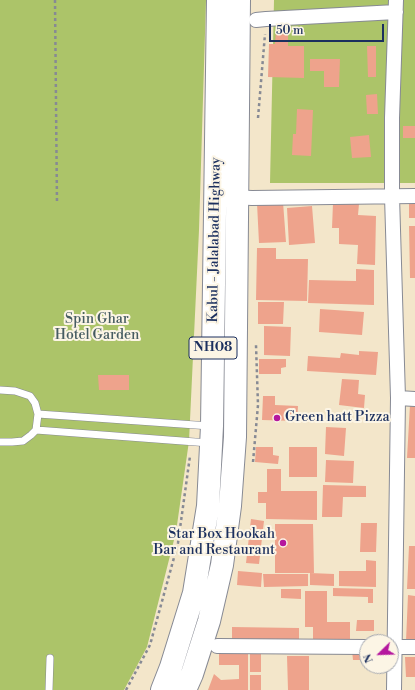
<!DOCTYPE html>
<style>
body{margin:0}
#map{position:relative;width:415px;height:690px;overflow:hidden;background:#f3e6ca;font-family:"Libre Bodoni",serif}
canvas{display:block}
.north{position:absolute;left:359px;top:634px;width:40px;height:40px;box-sizing:border-box;background:#fcf5e5;border:1px solid #a2a6af;border-radius:50%;rotate:247deg;font-size:11px;font-weight:700;line-height:16px;text-align:center;color:#1b2f5e}
.north::after{content:'';display:block;margin:auto;width:14px;height:18px;background:#b5179e;clip-path:polygon(50% 0,100% 100%,50% 72%,0 100%)}
.scale{position:absolute;left:269px;top:24px;width:115px;height:18px;box-sizing:border-box;border:2px solid #1b2f5e;border-top:0;padding-left:5px;font-size:12px;line-height:14px;white-space:nowrap;color:#1b2f5e;-webkit-text-stroke:3px #fcf5e5;paint-order:stroke}
</style>
<div id="map">
<canvas width="415" height="690"></canvas>
<div class="north">N</div>
<div class="scale">50 m</div>
</div>
<script>
const context = document.querySelector('canvas').getContext('2d');
context.lineJoin = 'round';
function fillPath(path, color) {
  context.fillStyle = color;
  context.fill(path, 'evenodd');
}
function toPath(rows) {
  const path = new Path2D();
  for (const r of rows) {
    path.moveTo(r[0], r[1]);
    for (let i = 2; i < r.length; i += 2) path.lineTo(r[i], r[i + 1]);
  }
  return path;
}
function trace(path, color, width, dash) {
  context.strokeStyle = color;
  context.lineWidth = width;
  context.lineCap = dash ? 'butt' : 'round';
  context.setLineDash(dash || []);
  context.stroke(path);
}
function write(font, color, halo, rows, align = 'center') {
  context.font = font + ' "Libre Bodoni",serif';
  context.lineWidth = 4;
  context.setLineDash([]);
  context.textBaseline = 'middle';
  context.strokeStyle = halo;
  context.fillStyle = color;
  for (const [text, x, y, turn = 0] of rows) {
    context.save();
    context.translate(x, y);
    context.rotate((+turn || 0) * Math.PI / 180);
    context.textAlign = isNaN(turn) ? turn : align;
    if (halo) context.strokeText(text, 0, 0);
    context.fillText(text, 0, 0);
    context.restore();
  }
}
const green = toPath([
 [0,0,206,0,199,230,189,441,176,532,147,647,124,690,0,690],
 [274,0,415,0,415,183,270,183]
]);
const building = toPath([
 [276,31,288,31,288,46,304,46,304,78,268,77,269,44,275,44],
 [367,46,376,46,376,77,368,77],
 [310,59,340,59,339,87,324,87,324,71,310,71],
 [377,94,378,114,367,114,366,95],
 [297,109,313,110,311,156,292,155,293,134,296,134],
 [403,126,415,126,415,138,403,138],
 [369,135,371,157,352,158,350,137],
 [283,202,286,242,259,243,257,203],
 [333,203,359,204,358,215,376,216,375,265,357,264,358,245,339,244,339,228,332,228],
 [409,204,415,204,415,218,409,218],
 [312,206,315,243,289,245,287,208],
 [409,226,415,226,415,278,410,278],
 [257,248,276,248,276,259,308,259,307,301,256,300],
 [356,269,374,270,374,305,308,303,309,280,356,281],
 [258,302,284,302,283,324,258,324],
 [320,309,364,312,362,335,319,332],
 [264,326,291,327,290,356,264,355],
 [359,351,378,352,376,375,307,371,308,356,340,358,341,353,359,355],
 [259,359,286,359,286,367,281,368,281,374,259,374],
 [98,375,129,375,129,390,99,390],
 [342,379,359,380,358,394,365,395,364,408,339,405],
 [263,396,275,396,275,405,298,406,297,421,262,420],
 [410,405,415,406,415,458,407,458],
 [326,427,346,428,344,456,325,454],
 [256,447,273,447,273,455,279,456,278,464,255,462],
 [289,447,317,447,317,477,289,477],
 [326,460,354,461,353,483,325,482],
 [267,469,281,469,281,491,317,491,317,520,266,519,266,503,258,503,258,492,267,492],
 [323,485,366,486,366,497,343,497,342,517,322,517],
 [251,519,264,521,259,564,246,563],
 [361,523,377,523,376,552,360,552],
 [275,524,313,524,314,573,275,573],
 [409,546,415,546,415,589,407,589],
 [366,560,376,561,376,587,339,586,339,571,366,571],
 [238,571,262,573,261,587,237,585],
 [310,573,334,574,334,586,310,585],
 [263,574,308,574,308,586,264,587],
 [333,588,373,589,373,603,368,603,368,597,333,596],
 [281,589,301,589,301,599,281,598],
 [305,591,327,591,327,622,350,622,350,640,313,640,313,627,305,627],
 [408,595,415,596,415,641,406,641],
 [357,620,374,620,374,631,356,631],
 [232,627,299,628,299,640,232,639],
 [219,647,248,647,248,690,208,690,214,674,221,680,239,679,239,665,219,665],
 [367,649,367,660,353,660,352,650],
 [250,650,261,650,261,672,250,672],
 [287,656,309,656,309,690,288,690],
 [405,657,415,657,415,677,406,677],
 [250,675,261,675,261,690,250,690]
]);
const path = toPath([
 [55,0,57,204],
 [258,118,265,34],
 [253,462,258,405,256,345],
 [126,690,150,645,178,543,190,456]
]);
const service = toPath([
 [0,390,15,391,30,396,35,403,38,414,36,430,31,435,23,441,12,442,0,442],
 [38,414,210,426],
 [36,430,209,443],
 [49,690,50,658]
]);
const minor = toPath([
 [256,20,266,19,396,12],
 [230,197,252,198,415,196],
 [398,398,415,399],
 [217,646,367,647],
 [391,647,415,647],
 [394,690,398,398,392,196,392,118,396,0]
]);
const trunk = toPath([
 [162,690,171,667,194,593,208,506,212,426,218,0],
 [185,690,192,674,209,621,222,565,230,506,235,437,239,0]
]);
const markers = [
 [277,418,4,"#b5179e"],
 [283,543,4,"#b5179e"]
];
const shields = [
 [213,348,48]
];
const shieldNames = [
 ["NH08",213,348]
];
const streetNames = [
 ["Kabul - Jalalabad Highway",215,240,-89]
];
const parkNames = [
 ["Spin Ghar",97,320],
 ["Hotel Garden",97,336]
];
const poiNames = [
 ["Green hatt Pizza",285,418],
 ["Star Box Hookah",275,535,"right"],
 ["Bar and Restaurant",275,551,"right"]
];
fillPath(green, '#acc469');
fillPath(building, '#eea38c');
trace(service, '#878a94', 8);
trace(minor, '#878a94', 16);
trace(trunk, '#878a94', 24);
trace(path, '#878a94', 2.5, [3, 3]);
trace(service, '#fff', 7);
trace(minor, '#fff', 14);
trace(trunk, '#fff', 22);
for (const [x, y, r, color] of markers) {
  const dot = new Path2D();
  dot.arc(x, y, r, 0, 2 * Math.PI);
  context.fillStyle = color;
  context.fill(dot);
  trace(dot, '#fcf5e5', 1.5);
}
for (const [x, y, w] of shields) {
  const box = new Path2D();
  box.roundRect(x - w / 2, y - 11, w, 22, 3);
  context.fillStyle = '#fcf5e5';
  context.fill(box);
  trace(box, '#1b2f5e', 1);
}
write('bold 13px', '#1b2f5e', null, shieldNames);
write('14px', '#1b2f5e', '#fcf5e5', streetNames);
write('14px', '#465c61', '#fcf5e5', parkNames);
write('14px', '#1b2f5e', '#fcf5e5', poiNames, 'left');
</script>
